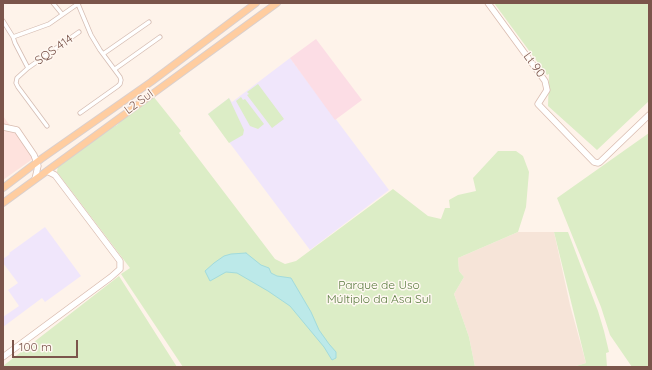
<!DOCTYPE html>
<meta charset="utf-8">
<style>
body{margin:0}
#map{position:relative;width:652px;height:370px;overflow:hidden;background:#fef3ea;font-family:Quicksand,sans-serif}
canvas{display:block}
.frame{position:absolute;inset:0;border:4px solid #7b554b;pointer-events:none}
.scale{position:absolute;left:12px;top:340px;width:66px;height:18px;box-sizing:border-box;border:2px solid #7b554b;border-top:0;padding-left:5px;font-size:12px;line-height:14px;white-space:nowrap;color:#7b554b;-webkit-text-stroke:3px #fff8f2;paint-order:stroke}
</style>
<div id="map">
<canvas width="652" height="370"></canvas>
<div class="frame"></div>
<div class="scale">100 m</div>
</div>
<script>
const context = document.querySelector('canvas').getContext('2d');
context.lineJoin = 'round';
function fillPath(path, color) {
  context.fillStyle = color;
  context.fill(path, 'evenodd');
}
function toPath(rows) {
  const path = new Path2D();
  for (const r of rows) {
    path.moveTo(r[0], r[1]);
    for (let i = 2; i < r.length; i += 2) path.lineTo(r[i], r[i + 1]);
  }
  return path;
}
function trace(path, color, width, dash) {
  context.strokeStyle = color;
  context.lineWidth = width;
  context.lineCap = dash ? 'butt' : 'round';
  context.setLineDash(dash || []);
  context.stroke(path);
}
function write(font, color, halo, rows, align = 'center') {
  context.font = font + ' Quicksand,sans-serif';
  context.lineWidth = 3;
  context.setLineDash([]);
  context.textBaseline = 'middle';
  context.strokeStyle = halo;
  context.fillStyle = color;
  for (const [text, x, y, turn = 0] of rows) {
    context.save();
    context.translate(x, y);
    context.rotate((+turn || 0) * Math.PI / 180);
    context.textAlign = isNaN(turn) ? turn : align;
    if (halo) context.strokeText(text, 0, 0);
    context.fillText(text, 0, 0);
    context.restore();
  }
}
const residential = toPath([
 [518,232,554,232,570,305,586,363,573,367,475,367,469,337,454,294,464,277,459,271,458,258]
]);
const commercial = toPath([
 [3,116,34,158,3,180]
]);
const education = toPath([
 [290,58,389,190,310,250,208,114,229,98,232,102],
 [45,227,81,276,45,302,42,298,3,327,3,317,19,306,8,290,18,283,3,263,3,259,10,254,9,253]
]);
const medical = toPath([
 [316,39,362,100,335,120,290,58]
]);
const green = toPath([
 [494,3,649,3,649,101,597,150,548,106,549,74,547,75],
 [258,84,284,119,272,128,247,95,249,94,247,92],
 [153,96,181,131,179,133,275,259,285,264,296,261,393,189,428,216,441,219,445,208,450,208,449,200,458,195,476,191,473,178,498,151,516,151,523,156,529,172,526,207,518,232,458,258,459,271,464,277,454,294,469,337,475,367,183,367,121,274,130,268,57,172,58,165,100,134,117,125,131,111],
 [241,97,243,100,245,99,264,124,258,129,250,126,236,101],
 [229,98,244,130,243,135,229,143,208,114],
 [649,133,649,367,632,367,610,335,601,307,557,198],
 [554,232,568,232,598,311,604,331,609,352,606,353,607,367,573,367,586,363],
 [119,276,177,367,3,367,3,366]
]);
const water = toPath([
 [246,253,261,265,269,268,271,273,277,276,291,278,311,312,319,330,329,344,336,352,336,358,332,360,324,347,290,306,268,291,237,273,226,272,210,281,205,271,214,263,224,256,231,254,246,253]
]);
const street = toPath([
 [53,3,62,14],
 [78,4,91,35,100,50,120,77,121,80,120,84,118,86,80,113],
 [3,21,13,37,15,43,28,68],
 [13,37,49,24,79,3],
 [103,54,149,22],
 [115,69,160,37],
 [47,126,18,87,16,83,17,78,28,68,79,32]
]);
const secondary = toPath([
 [488,3,545,81,547,90,538,104,594,162,598,163,600,162,649,115],
 [3,127,17,130,34,155,38,166,35,179],
 [3,357,111,277,120,269,120,261,55,175,47,171]
]);
const primary = toPath([
 [3,188,41,159,151,82,256,3],
 [3,203,277,3]
]);
const streetNames = [
 ["SQS 414",54,50,-35],
 ["Lt 90",534,65,54],
 ["L2 Sul",139,102,-36]
];
const parkNames = [
 ["Parque de Uso",379,285],
 ["Múltiplo da Asa Sul",379,299]
];
fillPath(residential, '#f6e4d8');
fillPath(commercial, '#fee2dd');
fillPath(education, '#f0e6fb');
fillPath(medical, '#fcdde5');
fillPath(green, '#dcedc6');
fillPath(water, '#bce9e9');
trace(water, '#a2dbdc', 1);
trace(street, '#d4bbb1', 5);
trace(secondary, '#d9bcb0', 7);
trace(primary, '#dacfcd', 8);
trace(street, '#fff', 3.5);
trace(secondary, '#fff', 5.5);
trace(primary, '#ffcda0', 6);
write('12px', '#7b554b', '#fff8f2', streetNames);
write('12px', '#597b3f', '#fff8f2', parkNames);
</script>
